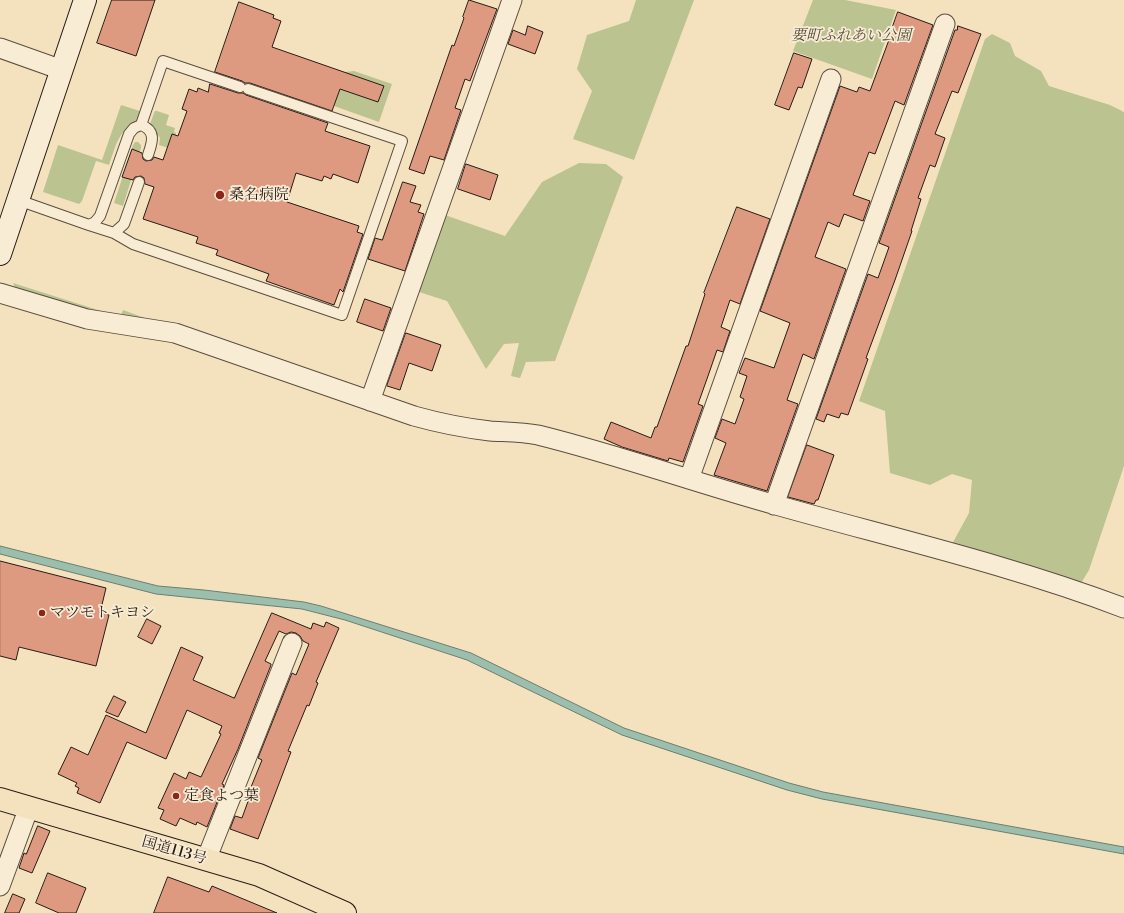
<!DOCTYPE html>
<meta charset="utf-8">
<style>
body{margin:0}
canvas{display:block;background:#f4e2be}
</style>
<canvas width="1124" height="913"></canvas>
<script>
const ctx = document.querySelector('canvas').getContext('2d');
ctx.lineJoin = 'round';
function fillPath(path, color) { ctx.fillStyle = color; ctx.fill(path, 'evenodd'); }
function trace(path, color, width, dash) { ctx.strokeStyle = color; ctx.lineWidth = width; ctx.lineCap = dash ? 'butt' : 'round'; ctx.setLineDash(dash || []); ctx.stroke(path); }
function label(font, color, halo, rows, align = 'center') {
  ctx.font = font + ' "Libre Bodoni","Noto Serif JP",serif'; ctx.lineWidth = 3.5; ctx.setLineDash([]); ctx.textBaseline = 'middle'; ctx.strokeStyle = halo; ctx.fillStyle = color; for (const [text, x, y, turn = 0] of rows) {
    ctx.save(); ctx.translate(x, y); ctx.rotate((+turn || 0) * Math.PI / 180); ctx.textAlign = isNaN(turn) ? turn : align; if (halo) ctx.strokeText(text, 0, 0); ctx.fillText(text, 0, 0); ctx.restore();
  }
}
fillPath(new Path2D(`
 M636 0H694L634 160 573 139 592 91 577 69 587 35 629 21Z
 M813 0H845L896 10 872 79 793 51Z
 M992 34 1010 43 1015 56 1041 71 1049 86 1110 105 1124 112V466L1089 570 1080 585 952 544 969 513 972 480 952 474 930 485 890 473 885 411 859 401 985 39Z
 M354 71 392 84 379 122 334 106 345 72Z
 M121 105 140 111 141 114 138 121C118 130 116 146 109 165L96 161 82 201 79 204 43 192 58 145 102 160Z
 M155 111H157L169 115 166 125 175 128 174 132 176 133V135L168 148 159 145 160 138 150 124 154 113Z
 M135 142H138L141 145V148L123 206 114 203 133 145Z
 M579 163 606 164 623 177 555 361 526 362 520 378 511 376 519 343 504 344 486 369 447 301 416 291 442 214 505 236 542 182Z
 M13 283 120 317 123 310 175 329 89 314 18 294Z`), '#bbc391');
const water = new Path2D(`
 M0 546 158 586 204 590 304 602 321 606 471 653 624 728 789 783 823 792 1124 847V854L822 799 787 790 622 735 467 660 345 620 302 609 156 594 0 554Z`);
fillPath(water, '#9cbfad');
trace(water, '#6e7d70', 1);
const building = new Path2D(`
 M112 0H155L136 56 97 43Z
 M469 0 497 9 470 81 465 79 455 108 461 110 444 160 430 156 424 174 409 169 452 45 454 46 464 18 463 17Z
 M239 2 274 15 273 18 281 21 272 47 384 86 378 102 340 89 332 111 250 83H245L242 81 215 72Z
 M898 12 933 25 904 105 895 101 875 154 869 152 853 195 870 201 863 221 844 214 839 227 828 222 815 257 846 269 814 359 803 354 787 400 798 404 767 491 714 475 726 443 715 438 722 419 735 424 744 399 740 397 747 376 739 373 745 358 774 368 790 323 760 311 840 86 857 92 859 87 870 91 893 29H892Z
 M528 26 543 32 535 54 508 44 513 30 525 35Z
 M958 26 981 34 958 93 952 91 935 134 945 138 935 167 930 165 918 198 921 199 911 231H912L895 280 866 358 868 359 848 415 841 413 839 418 827 414 824 422 816 419 868 274 878 278 889 247 879 243 955 30H957Z
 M794 53 812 59 802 88 798 87 789 110 775 105Z
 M210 84 238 93H243L246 95 328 123 325 131 370 146 358 183 333 174 331 179 324 176 322 181 296 173 287 202 359 226 357 232 363 234 343 292 340 289 334 305 266 281 269 274 216 255 218 250 196 243 198 237 143 219 154 187 145 184 144 178 141 176 135 177 133 180 122 177 132 149 142 153 143 159 146 161 152 160 154 157 163 160 172 134 178 136 187 111 182 109 189 89 197 92 198 88 208 92Z
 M466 164 498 175 490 200 458 189Z
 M403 182 416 186 410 202 421 205 418 212 424 214 405 271 368 259 375 238 382 240Z
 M737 207 770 219 740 304 730 300 721 327 730 331 723 352 717 350 708 376 698 404 703 406 683 462 669 458 668 461 622 447 604 439 611 422 651 438 655 427H657L686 346H688L705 294 704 293Z
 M365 299 391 308 383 331 357 322Z
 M406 333 441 345 432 371 409 363 400 390 387 386Z
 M807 445 834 455 818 500H816L814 504 788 497Z
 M0 561 106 588 100 613 109 615 96 666 19 647 16 660 0 656Z
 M272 613 311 629 313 623 324 627 326 622 339 628 316 682 318 683 309 706 307 705 288 751 291 752 258 839 230 829 235 816 242 818 251 793 249 792 262 760 258 758 292 673 296 675 309 644 303 641 300 636 296 633 291 632 286 634 279 631 265 661 271 664V665L238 749 222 784 224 785 207 827 197 822 196 825 180 818 176 826 160 819 164 810 158 808 174 773 186 779 189 772 201 777 221 734 219 733 222 726 187 710 166 759 127 742 100 803 77 793 79 788 75 786 77 783 58 774 71 747 88 755 106 715 146 733 181 647 203 657 193 680 234 698Z
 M147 619 161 626 152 644 138 637Z
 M114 696 126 702 118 717 106 712Z
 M38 826 50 831 32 873 19 868 24 853 26 854Z
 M48 873 86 888 76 913H59L36 903Z
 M168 877 209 892 212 886 277 913H154Z
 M13 894 25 899 19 913H5Z`);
fillPath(building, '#dd9a81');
trace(building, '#281b15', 1);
const lane = new Path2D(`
 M141 125C157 131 152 143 148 155
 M18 200 89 225 95 222 100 216 129 134 134 128 141 125 163 61 240 87
 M89 225 114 233 133 244 342 315 402 141 248 89
 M114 233 124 224 139 182`);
const street = new Path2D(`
 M0 48 62 70
 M0 293 87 319 175 333 414 416C439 423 464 428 490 431 506 432 523 432 538 435 619 455 696 483 776 505 893 538 1011 565 1124 608
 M370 401 512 0
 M689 479 831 79
 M774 505 945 24
 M206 860 292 643
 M0 886 29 807`);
const secondary = new Path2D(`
 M0 254 85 0`);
const highway = new Path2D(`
 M0 799 259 875 345 913`);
trace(lane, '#5b4d3f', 12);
trace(street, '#5b4d3f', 21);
trace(secondary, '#281b15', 24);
trace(highway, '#281b15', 24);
trace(lane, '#f8ecd5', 10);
trace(street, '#f8ecd5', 19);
trace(secondary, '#f8ecd5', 22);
trace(highway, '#f4e2be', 22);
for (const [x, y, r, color] of [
 [220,195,5,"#8f2418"],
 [42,613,4,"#8f2418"],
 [176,796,4,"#8f2418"]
]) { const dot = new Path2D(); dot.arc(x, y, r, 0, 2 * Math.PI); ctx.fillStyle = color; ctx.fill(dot); trace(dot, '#f8ecd5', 1.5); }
label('italic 15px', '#544d3a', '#f8ecd5', [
 ["要町ふれあい公園",851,36]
]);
label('15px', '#281b15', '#f8ecd5', [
 ["桑名病院",229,195],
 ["マツモトキヨシ",50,613],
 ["定食よつ葉",184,796]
], 'left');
label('15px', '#281b15', '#f8ecd5', [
 ["国道113号",174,851,16]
]);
</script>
